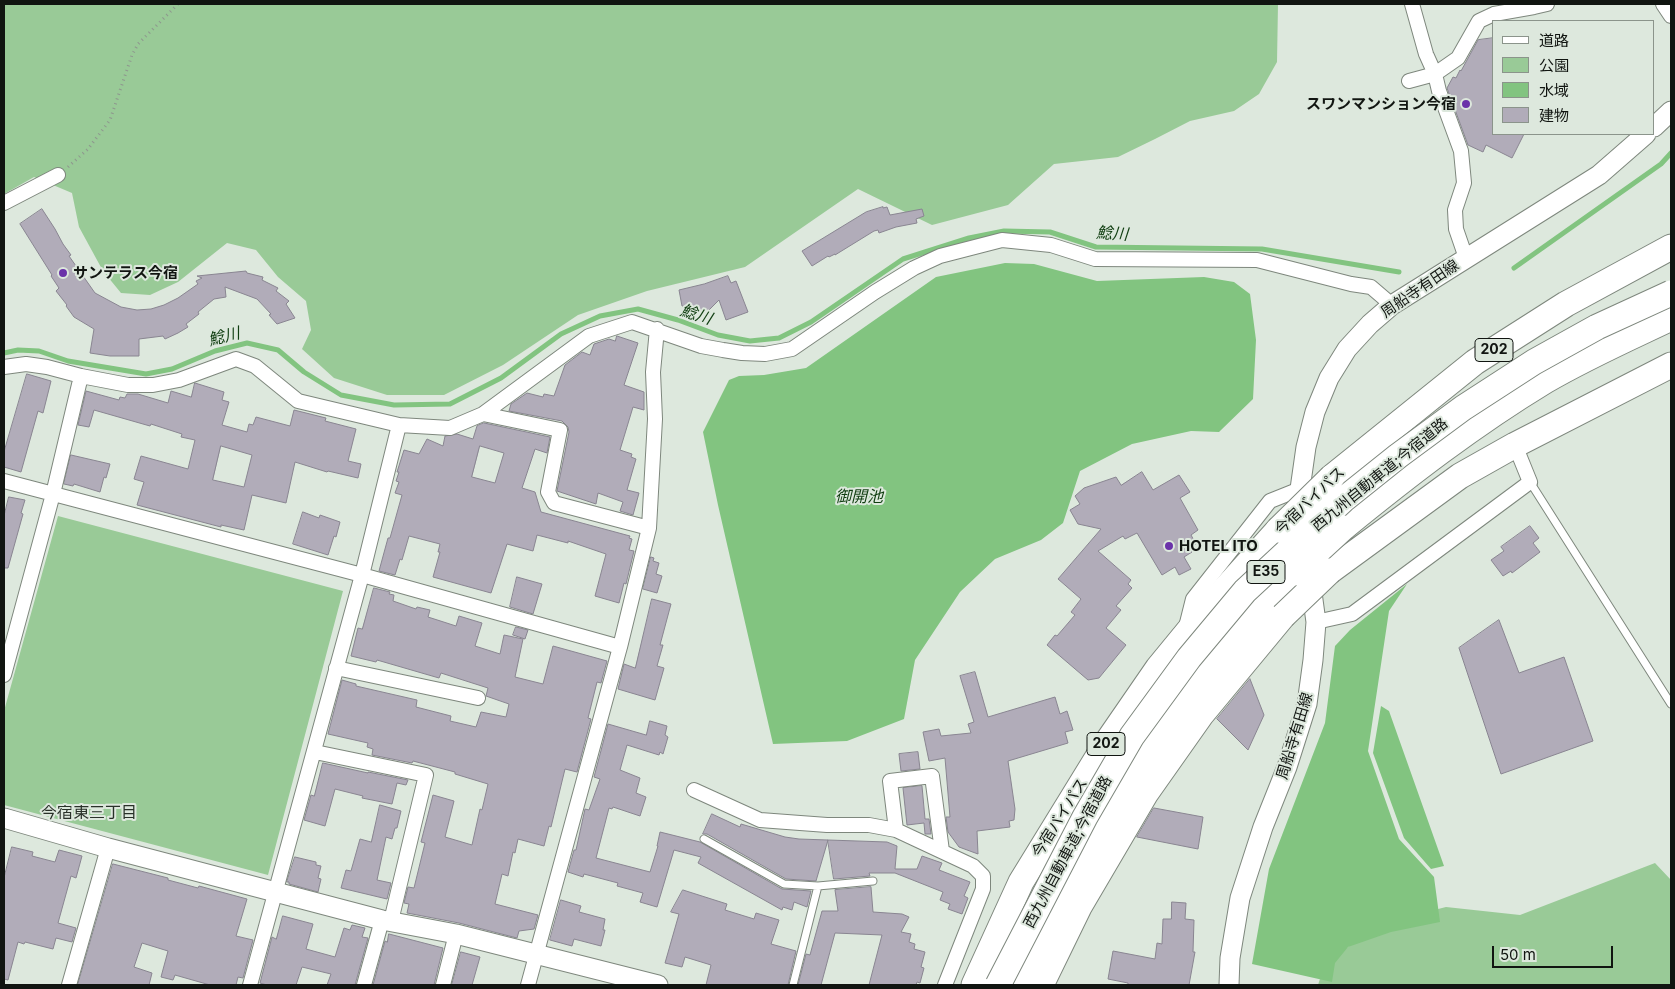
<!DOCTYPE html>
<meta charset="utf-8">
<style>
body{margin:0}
#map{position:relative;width:1675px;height:989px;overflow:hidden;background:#dde8dd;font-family:Inter,"Noto Sans JP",sans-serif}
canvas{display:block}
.frame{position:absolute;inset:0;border:5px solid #111511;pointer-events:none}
.legend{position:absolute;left:1492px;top:20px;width:162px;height:115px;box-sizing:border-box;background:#dde8dd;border:1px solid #8b948b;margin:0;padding:6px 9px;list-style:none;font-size:15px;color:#111511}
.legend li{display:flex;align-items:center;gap:10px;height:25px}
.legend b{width:25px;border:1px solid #8b948b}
.scale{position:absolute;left:1492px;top:946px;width:121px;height:22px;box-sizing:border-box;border:2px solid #111511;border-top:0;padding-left:6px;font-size:15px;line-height:18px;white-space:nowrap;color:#111511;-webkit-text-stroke:4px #dde8dd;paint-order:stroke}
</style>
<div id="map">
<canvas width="1675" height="989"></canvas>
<div class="frame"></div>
<ul class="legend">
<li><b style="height:6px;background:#fff"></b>道路</li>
<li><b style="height:14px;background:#99ca97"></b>公園</li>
<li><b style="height:14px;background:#82c480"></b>水域</li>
<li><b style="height:14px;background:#b1acb9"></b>建物</li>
</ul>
<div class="scale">50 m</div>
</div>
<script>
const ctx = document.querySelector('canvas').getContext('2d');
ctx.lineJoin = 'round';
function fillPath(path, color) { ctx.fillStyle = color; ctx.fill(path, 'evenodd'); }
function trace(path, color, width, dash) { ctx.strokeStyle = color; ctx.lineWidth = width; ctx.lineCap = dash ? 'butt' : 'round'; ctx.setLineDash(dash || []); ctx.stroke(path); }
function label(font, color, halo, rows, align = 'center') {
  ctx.font = font + ' Inter,"Noto Sans JP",sans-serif'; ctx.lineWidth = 4; ctx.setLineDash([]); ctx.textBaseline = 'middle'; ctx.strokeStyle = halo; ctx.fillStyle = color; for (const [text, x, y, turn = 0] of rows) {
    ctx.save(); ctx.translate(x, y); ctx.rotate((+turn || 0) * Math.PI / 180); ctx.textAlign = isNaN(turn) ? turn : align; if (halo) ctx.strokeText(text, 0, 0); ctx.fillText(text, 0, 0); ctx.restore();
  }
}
fillPath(new Path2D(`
 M4 4H1278L1277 62 1259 94 1234 111 1190 121 1155 139 1118 157 1054 164 1008 205 932 225 858 189 745 267 647 291 578 315 503 365 444 395H387L334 378 302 349 311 330 306 301 278 277 256 250 227 243 178 282 150 295 121 293 103 271 79 227 72 193 34 177 4 194Z
 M58 516 343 591 268 875 4 805V711Z
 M1655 863 1671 880V985H1318L1326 960 1391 921 1446 907 1520 915Z`), '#99ca97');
fillPath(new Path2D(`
 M1005 263 1034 264 1097 281 1204 277 1234 282 1250 294 1256 340 1253 399 1219 432 1191 431 1132 444 1080 471 1063 523 1041 540 995 559 960 592 915 660 904 719 847 741 773 744 718 505 703 432 729 380 739 376 764 375 806 368 936 277Z
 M1407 584 1389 611 1368 751 1399 839 1434 877 1440 922 1391 932 1348 947 1335 963 1332 982 1252 964 1269 869 1325 723 1335 646 1350 630Z
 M1381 706 1389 711 1444 866 1431 869 1404 838 1373 753Z`), '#82c480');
trace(new Path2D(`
 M1514 268 1661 164 1671 153
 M4 353 18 350 39 351 68 361 146 374 172 369 215 351 247 343 278 350 304 372 341 395 394 405 450 404 501 378 561 334 600 316 638 309 678 320 718 335 750 341 779 338 811 322 903 259 969 238 1004 231 1050 232 1096 247 1262 249 1399 272`), '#82c480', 5);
const building = new Path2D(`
 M1494 38V134H1524L1512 158 1486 145 1483 152 1468 145 1447 88 1453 77 1456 78 1460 70 1461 71 1478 40Z
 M883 207V208L887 207 890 215 922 209 924 216 916 219 917 223 896 227 879 233 878 230 874 231 835 255V254L829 257 828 256 812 266 802 251 866 212Z
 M42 209 55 229 63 244 71 255 69 256 95 293 121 307 137 310 151 309 164 305 178 298 198 284 196 281 202 278 197 276 246 271 247 273 263 277 262 280 278 288 276 291 289 301 286 304 295 318 277 324 269 315 271 314 257 299 225 287 226 297 214 299 198 312 199 314 186 324 188 327 178 333 165 339 163 336 139 339V356H110L90 353 94 329 74 317 66 306 67 305 56 291 59 288 51 276 52 275 20 224Z
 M728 276 731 283 736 281 748 312 726 320 719 300 706 313 697 309 682 306 679 290 704 284Z
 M617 336 638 343 624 385 644 392V410L633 407 620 450 632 454 631 457 636 459 627 490 639 493 633 515 620 511 623 502 598 493 596 504 557 491 569 432 568 427 562 421 509 411 511 404 527 393 543 397 544 394 554 396 565 365 582 352 590 355 594 344 609 339 615 341Z
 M27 374 51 381 43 413 38 411 21 472 4 467V452Z
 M195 383 224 392 222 400 229 402 222 425 247 432 249 424 253 425 256 417 290 426 294 410 326 418 325 421 356 429 348 461 361 464 358 478 328 471 327 472 295 462 286 503 252 495 244 530 221 525V527L137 505 144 482 134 479 141 456 188 469 195 440 181 437 182 434 151 424 150 426 94 410 89 427 78 425 86 391 119 400 120 397 125 398 127 394H138L168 403 171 391 191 397ZM221 446 252 455 244 487 213 480Z
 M484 423 550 437 547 453 535 449 522 488 535 492 541 512 630 536 629 538 632 539 629 550 634 551 626 584 624 583 619 603 595 596 606 554 568 541V543L537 535 533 551 507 544 491 593 433 577 440 552H438L440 544 409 536 402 560 400 559 395 575 379 571 388 538H390L402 495 395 493 399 482 396 481 399 472H397L404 450 419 454 427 439 443 446 445 436 457 434 473 439 477 426ZM480 446 504 453 495 483 472 477Z
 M71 455 110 464 106 478 104 477 100 492 74 484 73 486 64 484Z
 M1142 472 1153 490 1179 475 1190 492 1180 498 1198 530 1191 535 1196 544 1190 548 1192 552 1184 557 1191 569 1179 575 1175 567 1162 575 1137 533 1125 539 1123 536 1098 551 1131 580 1128 584 1132 588 1116 606 1121 610 1106 628 1126 645 1099 678 1088 680 1047 645 1055 635 1057 636 1075 615 1071 612 1081 599 1058 579 1101 529 1078 524 1070 510 1080 504 1075 496 1084 488 1116 477 1121 485Z
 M9 497 25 500 21 513 23 514 8 568H4V516Z
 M303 512 319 518 320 515 340 522 336 537 334 536 328 555 293 544Z
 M1530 526 1539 538 1533 543 1540 552 1512 573 1511 571 1503 576 1491 560 1504 551 1501 547Z
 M651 557 654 558 653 561 659 563 656 574 662 576 657 593 643 589Z
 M517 577 542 584 533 614 510 607Z
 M374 588 390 592 389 594 394 595 393 601 416 609 417 607 430 610 428 617 456 626 459 616 482 623 475 646 500 654 504 635 523 639 515 677 543 684 553 646 607 661 601 683 597 682 588 718 591 719 577 772 565 769 551 827 549 826 544 846 518 839 515 853 513 852 508 876 502 874 495 904 538 915 534 929 519 931 517 938 459 923 407 913 409 904 404 903 408 887 414 888 425 843 421 842 433 795 454 801 445 837 472 845 480 809 482 810 488 784 455 774V772L413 761 412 763 372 755 373 749 367 747 368 743 328 734 342 680 356 684V686L417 700 416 707 451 716 450 721 476 727 481 712 506 717 509 704 486 696 488 688 441 673 439 678 377 660 376 662 351 656 358 628 362 629Z
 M652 599 671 604 660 645H663L657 666 664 668 655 700 618 689 624 664 635 668Z
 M1499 620 1519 673 1564 657 1593 741 1501 774 1459 648Z
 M516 627 528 630 525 639 513 635Z
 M975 672 988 717 1055 697 1060 714 1067 711 1073 730 1065 732 1068 743 1008 761 1015 809 1014 820 1009 821 1010 827 977 831 978 854 959 847 948 832 946 817H950L945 758 929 761 923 732 939 729 941 736 971 733 968 724 974 722 960 676Z
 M1250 679 1264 715 1248 750 1217 719Z
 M650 721 667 726 665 735 668 737 663 754 660 752 659 755 627 745 620 770 640 778 636 793 646 797 640 816 613 807 612 809 609 808 596 858 650 872 658 846H657L660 832 700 842 782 889 811 891 807 907 794 902 792 910 783 907 782 910 698 863 701 857 674 850 657 907 640 902 643 893 617 886 618 883 584 874 583 877 568 872 574 850H576L585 809 589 810 600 779 594 777 608 724 646 735Z
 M918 752 920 769 901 771 899 754Z
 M323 763 368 773V772L408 780 406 785 397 783 392 804 362 798 363 796 335 789 325 826 304 820 311 795 314 796Z
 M922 786 925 819H929L931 834H925L924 823 907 825 903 788Z
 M380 805 401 811 397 828H395L392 839 386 837 377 880 391 883 387 899 341 888 346 870 351 871 360 839 371 842Z
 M1154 808 1203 817 1198 849 1137 837Z
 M712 814 740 827 741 824 785 837 799 839 828 840 816 881 786 879 707 834H703Z
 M828 840 887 842 897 846 895 869H917L922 856 942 863 939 870 970 882 964 896 968 898 962 914 948 909 950 904 940 900 943 892 895 873H869L870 876 834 879Z
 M12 847 33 852 32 856 55 862 59 850 82 856 76 878 71 876 58 923 76 928 72 942 56 938 53 949 25 942 24 944 18 942 8 980 4 979V878Z
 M295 857 316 862V865L321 866 318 878 321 879 318 892 289 884V882H287Z
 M113 864 168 878V880L198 888 199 886 247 899 236 936 253 940 243 978 238 977 236 985H210L175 975 173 980 161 977 168 951 142 943 134 967 152 973 149 985H78Z
 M871 887 873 912 902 914 909 917 901 932 911 934 909 942 915 944 914 949 925 952 921 967 924 968 920 983 917 982 916 985H869L882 935 835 933 821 985H798L806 954 810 955 822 911H838L835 890Z
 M683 890 727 904 725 910 754 919 756 913 779 920 771 944 796 951 788 985H706L711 965 685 957 682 967 665 963 679 914 671 912Z
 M561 900 581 906 579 912 605 919 603 930H605L601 946 574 939 572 946 550 940Z
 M1172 902 1186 903 1185 919 1194 920 1193 952H1195L1189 985H1128V983L1108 979 1113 951 1155 959 1157 943 1162 944 1163 919H1171Z
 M283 916 313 924 306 949 335 957 344 928 350 930 352 925 365 928 362 937 368 938 355 985H327L331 974 302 967 296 985H267L260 983 272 937 276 939Z
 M389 934 443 948 434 985H373L385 941 387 942Z
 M461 952 480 957 472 985H452Z`);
fillPath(building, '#b1acb9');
trace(building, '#898591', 1);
const lane = new Path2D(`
 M1530 482 1671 704
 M704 839 784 884 818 886 873 881
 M793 985 818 886`);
const street = new Path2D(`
 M1663 4 1671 16
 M1409 81 1435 74 1426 54 1412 4
 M4 203 58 175
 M1466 258 1456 229 1455 210 1464 183 1461 151 1439 91 1435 74 1458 58 1479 21 1494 14 1534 7 1547 4
 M4 367 26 364 47 367 81 376 128 385H153L179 380 236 359 255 366 298 401 399 425 450 428 483 414 589 336 632 322 701 346 723 350 742 353 765 354 792 349 875 292 914 268 940 256 1002 240 1051 245 1095 259 1257 260 1351 284 1371 287 1392 305
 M483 414 560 430 548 492 554 503 649 528
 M4 481 362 575 620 647
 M1316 622 1352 614 1530 482 1515 445
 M1186 627 1193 599 1270 501 1300 489
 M336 668 478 698
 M4 675 53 494 81 376
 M315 752 426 775 391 921
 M694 790 760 820 827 825H869L896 830 973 866 983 876V889L945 985
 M896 830 890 781 932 776 942 851
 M69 985 108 848
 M250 985 362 575 399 425
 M364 985 382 920
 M443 985 456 934
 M528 985 620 647 649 528 655 419 653 372 657 329`);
const secondary = new Path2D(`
 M1654 127 1671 111
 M1303 516 1300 489 1306 447 1315 412 1329 378 1347 349 1370 324 1392 305 1599 175 1646 134
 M4 818 108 848 382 920 456 934 658 985
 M1229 985 1230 958 1240 898 1263 827 1287 767 1307 704 1313 660 1316 622 1310 578`);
const highway = new Path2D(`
 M1332 477 1475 362 1566 304 1671 247
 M1343 528C1408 475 1474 424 1545 381 1586 357 1629 338 1671 318
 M1330 571 1460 476 1515 445 1671 365
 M974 985 1021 882 1107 742 1158 668 1204 612 1278 530
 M1016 985C1075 870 1141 758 1221 655 1243 626 1269 599 1294 573
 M1041 985 1079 907 1146 793 1201 715 1283 616`);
trace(lane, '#7e877d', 9);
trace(street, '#7e877d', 16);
trace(secondary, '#7e877d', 21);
trace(highway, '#7e877d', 27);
trace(new Path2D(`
 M68 167 88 149 110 120 132 55 138 44 178 4`), '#8e978e', 3, [1, 4]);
trace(lane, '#fff', 7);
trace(street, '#fff', 14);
trace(secondary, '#fff', 19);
trace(highway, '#fff', 25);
const highwayBridge = new Path2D(`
 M1278 530 1332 477
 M1294 573 1343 528
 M1283 616 1330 571
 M998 985 1085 817 1132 736 1189 658 1245 591 1343 500 1398 456 1463 408 1534 362 1597 327 1671 293`);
trace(highwayBridge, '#7e877d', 27, []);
trace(highwayBridge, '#fff', 25);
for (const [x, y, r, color] of [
 [1466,104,5,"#6b33a9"],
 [63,273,5,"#6b33a9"],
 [1169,546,5,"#6b33a9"]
]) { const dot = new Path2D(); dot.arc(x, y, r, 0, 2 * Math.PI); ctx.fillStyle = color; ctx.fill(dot); trace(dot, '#dde8dd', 2); }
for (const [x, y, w] of [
 [1494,350,38],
 [1266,572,38],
 [1106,744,38]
]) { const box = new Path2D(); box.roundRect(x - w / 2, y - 11.5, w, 23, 4); ctx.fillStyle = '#dde8dd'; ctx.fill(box); trace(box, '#111511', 1); }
label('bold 14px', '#111511', null, [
 ["202",1494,350],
 ["E35",1266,572],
 ["202",1106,744]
]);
label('bold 15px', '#111511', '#dde8dd', [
 ["スワンマンション今宿",1456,104,"right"],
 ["サンテラス今宿",73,273],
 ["HOTEL ITO",1179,546]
], 'left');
label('15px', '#111511', '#dde8dd', [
 ["周船寺有田線",1420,289,-34],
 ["西九州自動車道;今宿道路",1380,475,-39],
 ["今宿バイパス",1310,501,-44],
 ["周船寺有田線",1295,736,-73],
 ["今宿バイパス",1060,818,-58],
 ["西九州自動車道;今宿道路",1068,852,-62]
]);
label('italic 16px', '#103e11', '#dde8dd', [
 ["鯰川",1112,234,4],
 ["鯰川",696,315,18],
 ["鯰川",224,337,-14],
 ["御開池",859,497]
]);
label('16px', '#293129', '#dde8dd', [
 ["今宿東三丁目",89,813]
]);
</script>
